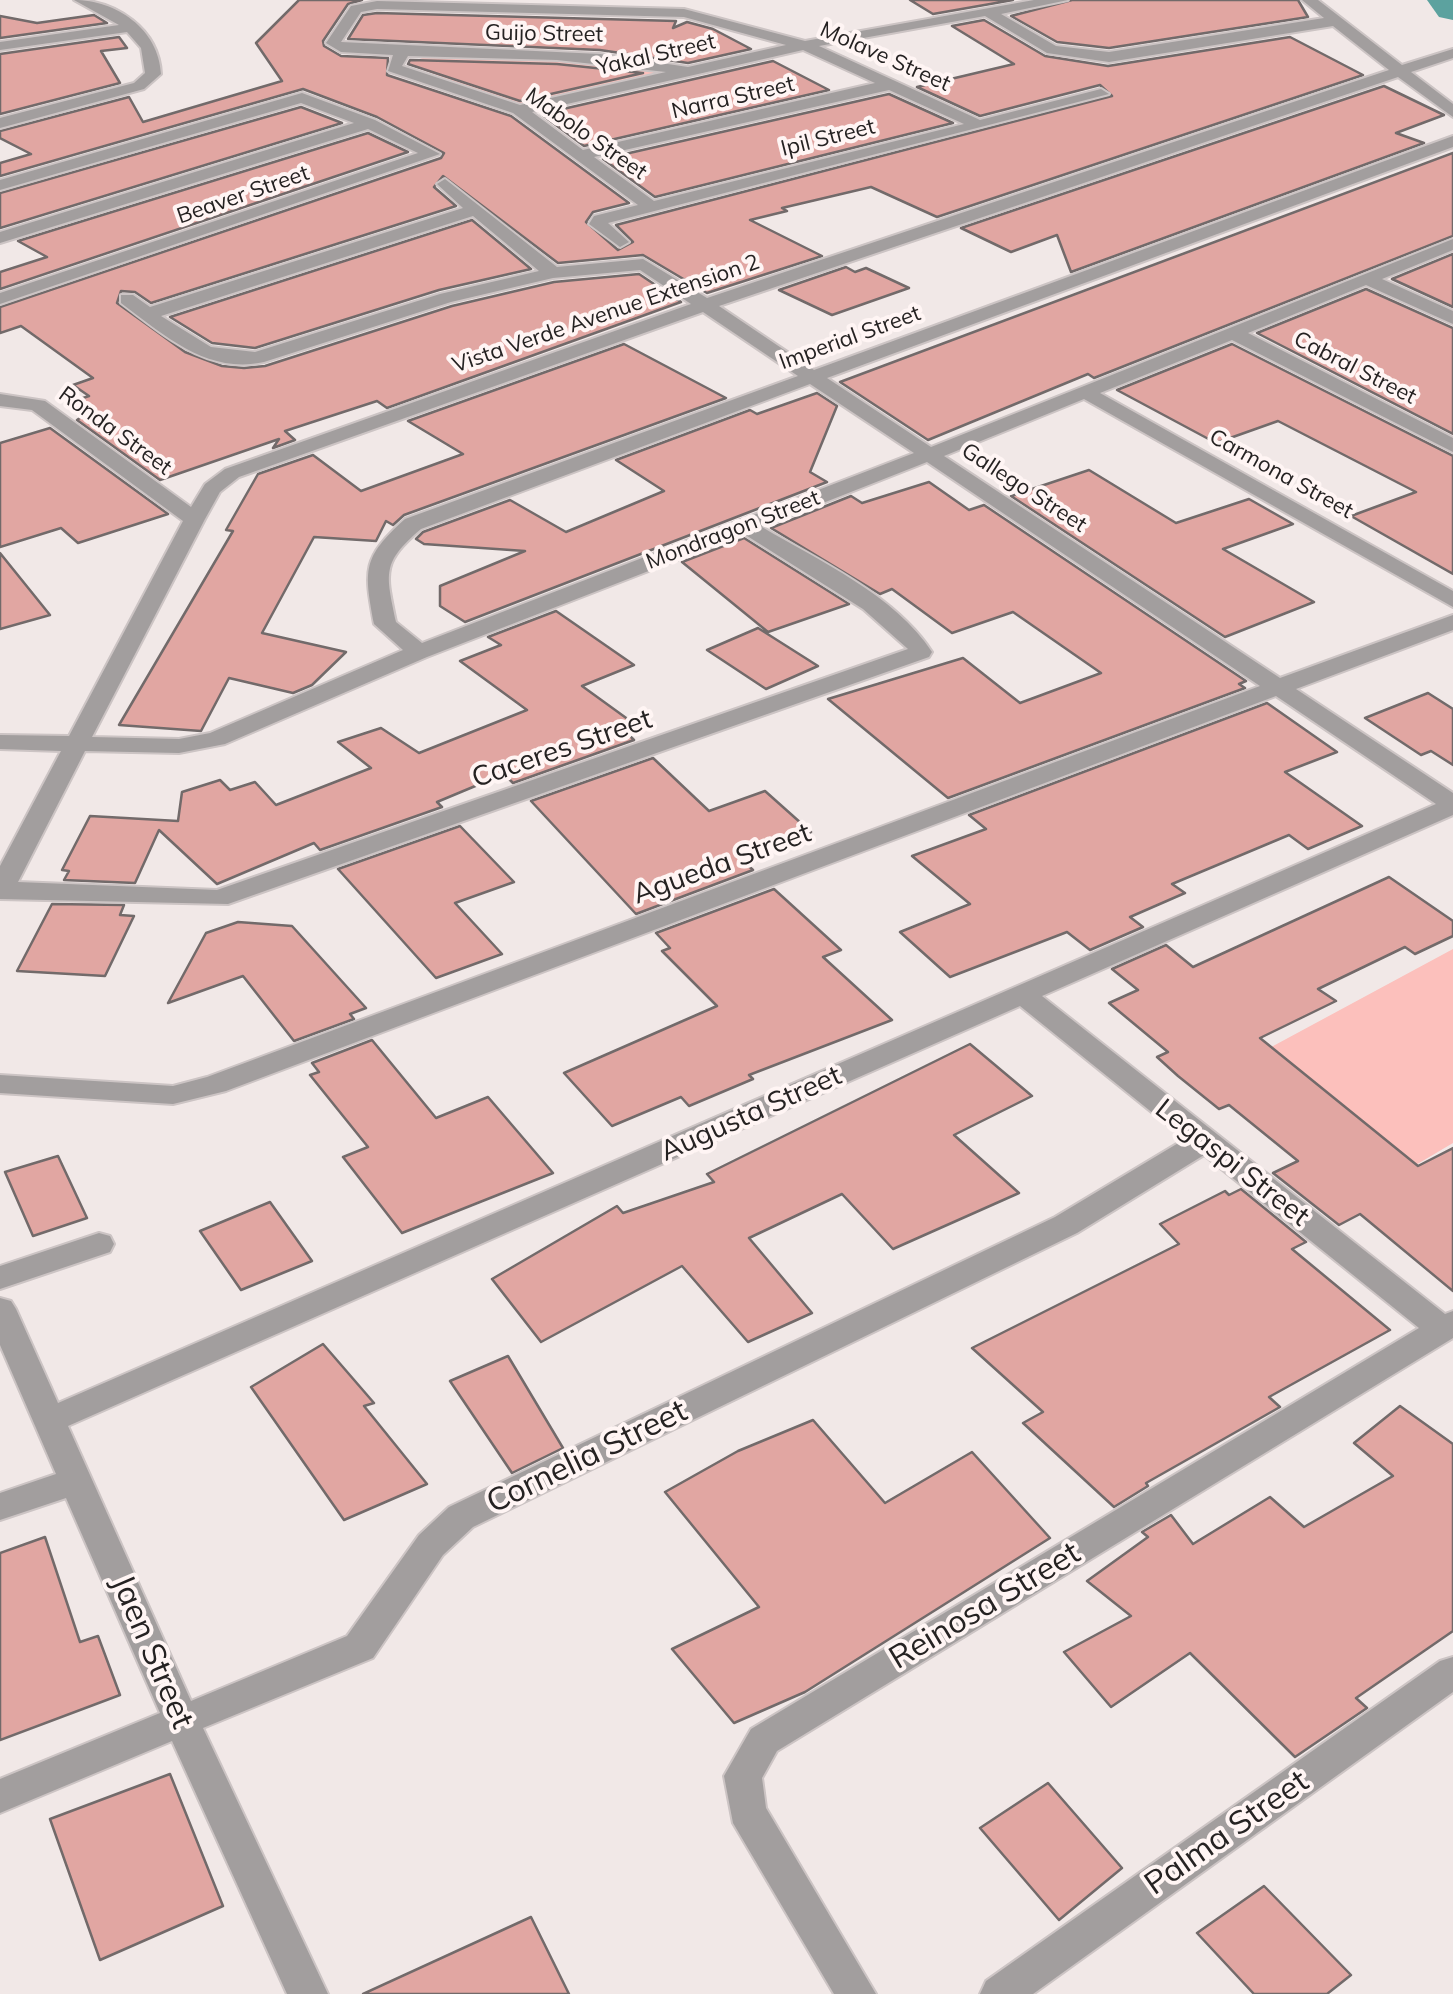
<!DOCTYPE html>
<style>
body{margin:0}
canvas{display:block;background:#f1e8e7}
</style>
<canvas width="1453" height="1994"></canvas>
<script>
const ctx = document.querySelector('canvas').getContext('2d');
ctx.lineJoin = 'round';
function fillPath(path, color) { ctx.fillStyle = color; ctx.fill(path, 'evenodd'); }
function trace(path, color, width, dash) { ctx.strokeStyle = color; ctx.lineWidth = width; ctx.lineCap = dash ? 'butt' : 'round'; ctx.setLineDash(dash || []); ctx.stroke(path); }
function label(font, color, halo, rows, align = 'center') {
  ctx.font = font + ' Mulish,sans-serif'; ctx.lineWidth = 8; ctx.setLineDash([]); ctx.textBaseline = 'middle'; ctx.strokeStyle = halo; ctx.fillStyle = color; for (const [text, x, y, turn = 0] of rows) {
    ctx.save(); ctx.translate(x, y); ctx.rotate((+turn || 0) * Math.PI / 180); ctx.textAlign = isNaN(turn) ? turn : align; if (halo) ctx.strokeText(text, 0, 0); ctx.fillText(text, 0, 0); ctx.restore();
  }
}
fillPath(new Path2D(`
 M425 57 555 59 670 71 522 107 407 64Z
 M1453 949V1143L1409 1169 1262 1052Z`), '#fcc0bc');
fillPath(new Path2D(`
 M1427 0H1453V20L1439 17Z`), '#5ca29f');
const building = new Path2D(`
 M299 0H362L348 4 323 41 324 46 341 56 388 58 387 75 511 116 629 203 593 212 586 222 618 250 633 242 616 225 1112 96 1100 85 980 116 917 87 1014 64 952 26 984 20 1045 56 1108 66 1290 37 1363 75 937 217 871 187 782 208 787 211 750 220 822 256 707 293 643 255 558 263 443 176 434 187 456 206 151 303 135 292 121 291 117 303 185 352 222 366 244 368 265 366 452 306 554 282 639 274 681 302 387 408 377 401 285 431 295 440 273 448 279 439 160 480 77 420 87 413 71 402 89 396 73 385 93 378 21 326 0 333V307L441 158 444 153 377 117 303 89 0 176V163L31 154 0 138V131L129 97 143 122 282 81 256 43Z
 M910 0H1013L933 14Z
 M1072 0H1298L1308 17 1109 48 1057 42 1011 16Z
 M377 13 676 21 673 28 687 22 713 29 751 49 688 63 600 50 348 39 363 15Z
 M94 15 107 23 0 38V16L37 23Z
 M119 37 127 48 101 51 120 83 0 114V54Z
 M410 60 557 64 643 73 520 101 408 64Z
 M773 61 829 90 584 146 541 114Z
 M1384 86 1444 115 1396 133 1424 143 1071 272 1057 235 1011 252 961 228Z
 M889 94 953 123 655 197 603 159Z
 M301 107 342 123 0 228V193Z
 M368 133 408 152 0 289V272L47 257 18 241Z
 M1453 153V236L1094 378 1088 374 928 440 840 382Z
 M472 220 531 269 439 290 255 348 212 343 170 317Z
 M1453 254V307L1392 279Z
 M846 267 855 272 866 268 909 288 832 315 779 290Z
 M1366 289 1453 328V434L1257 333Z
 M624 344 726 398 404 515 393 525 386 521 376 541 314 537 262 633 346 652 312 685 293 693 229 678 201 731 119 725 233 531 226 530 258 474 313 455 361 491 463 454 408 421Z
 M1232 344 1453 456V574L1351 516 1416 492 1278 421 1216 443 1117 390Z
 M817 393 837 406 810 472 827 482 465 622 440 606V586L525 551 424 544 416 539 423 532 510 500 566 532 664 491 616 460 750 410 757 414Z
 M50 428 168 514 78 543 61 528 0 547V443Z
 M1089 470 1176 523 1249 499 1293 524 1223 549 1314 602 1225 637 1011 496Z
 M929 482 969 510 984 505 1246 681 1239 684 1245 688 948 798 828 699 963 658 1020 703 1101 673 1013 612 952 633 892 589 880 594 771 528 851 496 862 503Z
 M744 538 849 604 768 632 682 562Z
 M0 553 50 615 0 629Z
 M556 611 634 665 582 686 640 728 627 733 634 740 513 783 504 774 437 802 442 807 320 850 314 843 217 884 159 830 135 883 64 880 69 871 62 870 90 816 178 821 182 792 220 780 230 790 255 782 276 805 371 768 338 742 381 728 419 753 527 710 460 661 501 645 488 637Z
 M758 628 818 666 766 689 707 650Z
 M1428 693 1453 709V765L1431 751 1421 755 1365 718Z
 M1267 703 1337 752 1285 772 1362 826 1308 849 1289 835 1172 884 1185 893 1130 917 1143 927 1090 950 1067 932 950 977 900 932 970 904 912 856 986 829 969 815Z
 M653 758 709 811 765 791 811 832 740 858 753 870 636 914 531 801Z
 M460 826 514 882 455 903 502 954 436 978 338 869Z
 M1389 877 1453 921V936L1415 954 1405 947 1318 989 1336 1001 1260 1038 1418 1166 1453 1148V1291L1360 1214 1339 1225 1273 1173 1298 1161 1229 1105 1219 1109 1178 1076 1157 1057 1168 1052 1109 1003 1138 990 1112 969 1166 945 1193 967Z
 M774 889 841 950 823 957 892 1020 749 1075 753 1079 689 1106 681 1097 612 1126 564 1073 717 1006 662 951 670 948 656 933Z
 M52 904 124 905 120 915 134 916 105 976 17 971Z
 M238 922 292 926 366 1008 350 1014 354 1019 294 1041 243 976 168 1003 206 933Z
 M372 1040 436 1118 488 1097 553 1173 402 1233 343 1157 368 1147 310 1075 319 1072 312 1063Z
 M970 1044 1032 1096 954 1135 1019 1193 893 1249 842 1194 749 1238 812 1313 748 1342 682 1266 541 1342 492 1279 617 1206 623 1213 714 1182 707 1174Z
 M58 1156 87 1218 33 1236 5 1172Z
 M1241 1189 1306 1242 1292 1249 1390 1330 1269 1397 1280 1407 1146 1483 1148 1486 1114 1507 1023 1423 1043 1412 972 1348 1179 1244 1160 1224 1225 1191 1229 1195Z
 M270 1202 312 1261 241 1290 200 1231Z
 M323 1344 374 1403 364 1406 427 1484 344 1520 251 1387Z
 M508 1356 563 1448 512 1473 450 1381Z
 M1400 1406 1453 1444V1631L1356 1698 1367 1708 1295 1757 1190 1653 1111 1707 1064 1652 1131 1616 1087 1581 1148 1537 1142 1532 1171 1515 1193 1544 1270 1497 1304 1527 1393 1476 1354 1443Z
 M813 1420 885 1503 972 1452 1050 1538 805 1692 734 1723 672 1649 759 1607 665 1492 738 1451Z
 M45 1537 80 1642 98 1636 120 1695 0 1740V1553Z
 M170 1774 223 1906 100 1960 50 1819Z
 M1048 1783 1122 1868 1059 1920 980 1828Z
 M1264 1886 1351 1975 1327 1994H1254L1197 1933Z
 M531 1917 569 1994H363Z`);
fillPath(building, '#e1a6a2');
trace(building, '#726a6a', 2.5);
const minor = new Path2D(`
 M74 0C116 0 159 29 161 74L144 89 0 128V118L134 83 145 73 141 48 127 32 0 50V42L119 25Z
 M1034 0H1068L1001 14 1056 46 1109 52 1324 18 1302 0H1318L1402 65 1453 49V58L1411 72 1453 104V117L1398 77 719 306 814 370 1453 136V147L827 378 931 447 1453 239V250L1382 279 1453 311V324L1366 285 1248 333 1453 438V452L1232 340 1100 393 1453 591V607L1084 399 944 456 1280 678 1453 615V630L1296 689 1453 793V815L1042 996 1445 1314 1453 1311V1338L777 1751 762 1778 766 1808 876 1994H834L733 1823 724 1776 751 1729 1419 1328 1204 1155 1077 1233 473 1527 443 1555 373 1658 203 1728 328 1994H287L172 1741 0 1813V1779L160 1713 66 1498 0 1520V1493L56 1474 0 1345V1298L11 1301 16 1309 58 1403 1436 804 1276 696 226 1091 173 1104 0 1093V1075L173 1086 207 1077 1260 686 927 462 762 527C819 561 895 595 932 652L929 657 228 904 0 899V866L61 751 0 749V735L69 736 183 521 32 410 0 406V394L45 401 191 507 205 484 225 469 691 304 640 270 553 278 451 302 264 362C207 375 163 334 121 303V295H133L150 307 463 208 437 184 445 179 557 267 643 259 707 298 1389 70 1333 26 1109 62 1047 53 985 16 819 46 980 120 1101 89 1109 94 608 223 629 242 620 247 589 224 594 216 638 205 513 113 388 71 393 55 341 52 326 43 351 6 377 1 684 9 805 41ZM377 9 684 17 786 45 688 67 600 54 341 42 361 12ZM803 50 875 83 583 150 532 112ZM408 56 557 60 666 72 520 105 402 66ZM889 90 964 124 654 201 594 157ZM473 216 539 271 440 294 255 352 211 347 161 316ZM703 312 798 376 405 519C362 558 364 569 374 624L403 650 210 733 179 739 92 737 205 519 220 492 239 477ZM810 384 914 453 422 643 396 622C386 573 381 563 421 529ZM744 534 863 609 908 649 217 890 18 882 85 751 179 753 225 744 427 657ZM1020 1006 1185 1139 1055 1217 449 1507 419 1535 347 1636 191 1701 68 1426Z
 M302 93 375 120 440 154 0 304V293L418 153 368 129 0 243V232L354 123 301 103 0 190V180Z
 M99 1233 110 1236 114 1244 110 1252 0 1289V1266Z
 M1453 1657V1692L1033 1994H980L986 1981 1440 1661Z`);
trace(minor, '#ccc4c4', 4);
fillPath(minor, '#a29e9e');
label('22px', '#252222', '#fff5f4', [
 ["Guijo Street",544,34,1],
 ["Yakal Street",656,55,-13],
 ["Molave Street",885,57,24],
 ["Narra Street",733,98,-13],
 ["Mabolo Street",586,134,35],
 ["Ipil Street",828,138,-14],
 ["Beaver Street",243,195,-19],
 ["Vista Verde Avenue Extension 2",606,314,-19],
 ["Imperial Street",850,338,-20],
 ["Cabral Street",1355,368,27],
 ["Ronda Street",115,431,36],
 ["Carmona Street",1281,474,29],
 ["Gallego Street",1024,488,33],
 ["Mondragon Street",733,530,-21]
]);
label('28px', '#252222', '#fff5f4', [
 ["Caceres Street",562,749,-19],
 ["Agueda Street",722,864,-20],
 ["Augusta Street",751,1114,-24],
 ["Legaspi Street",1232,1163,38]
]);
label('32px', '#252222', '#fff5f4', [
 ["Cornelia Street",587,1457,-26],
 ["Reinosa Street",985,1606,-31],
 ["Jaen Street",152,1652,67],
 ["Palma Street",1227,1833,-35]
]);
</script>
